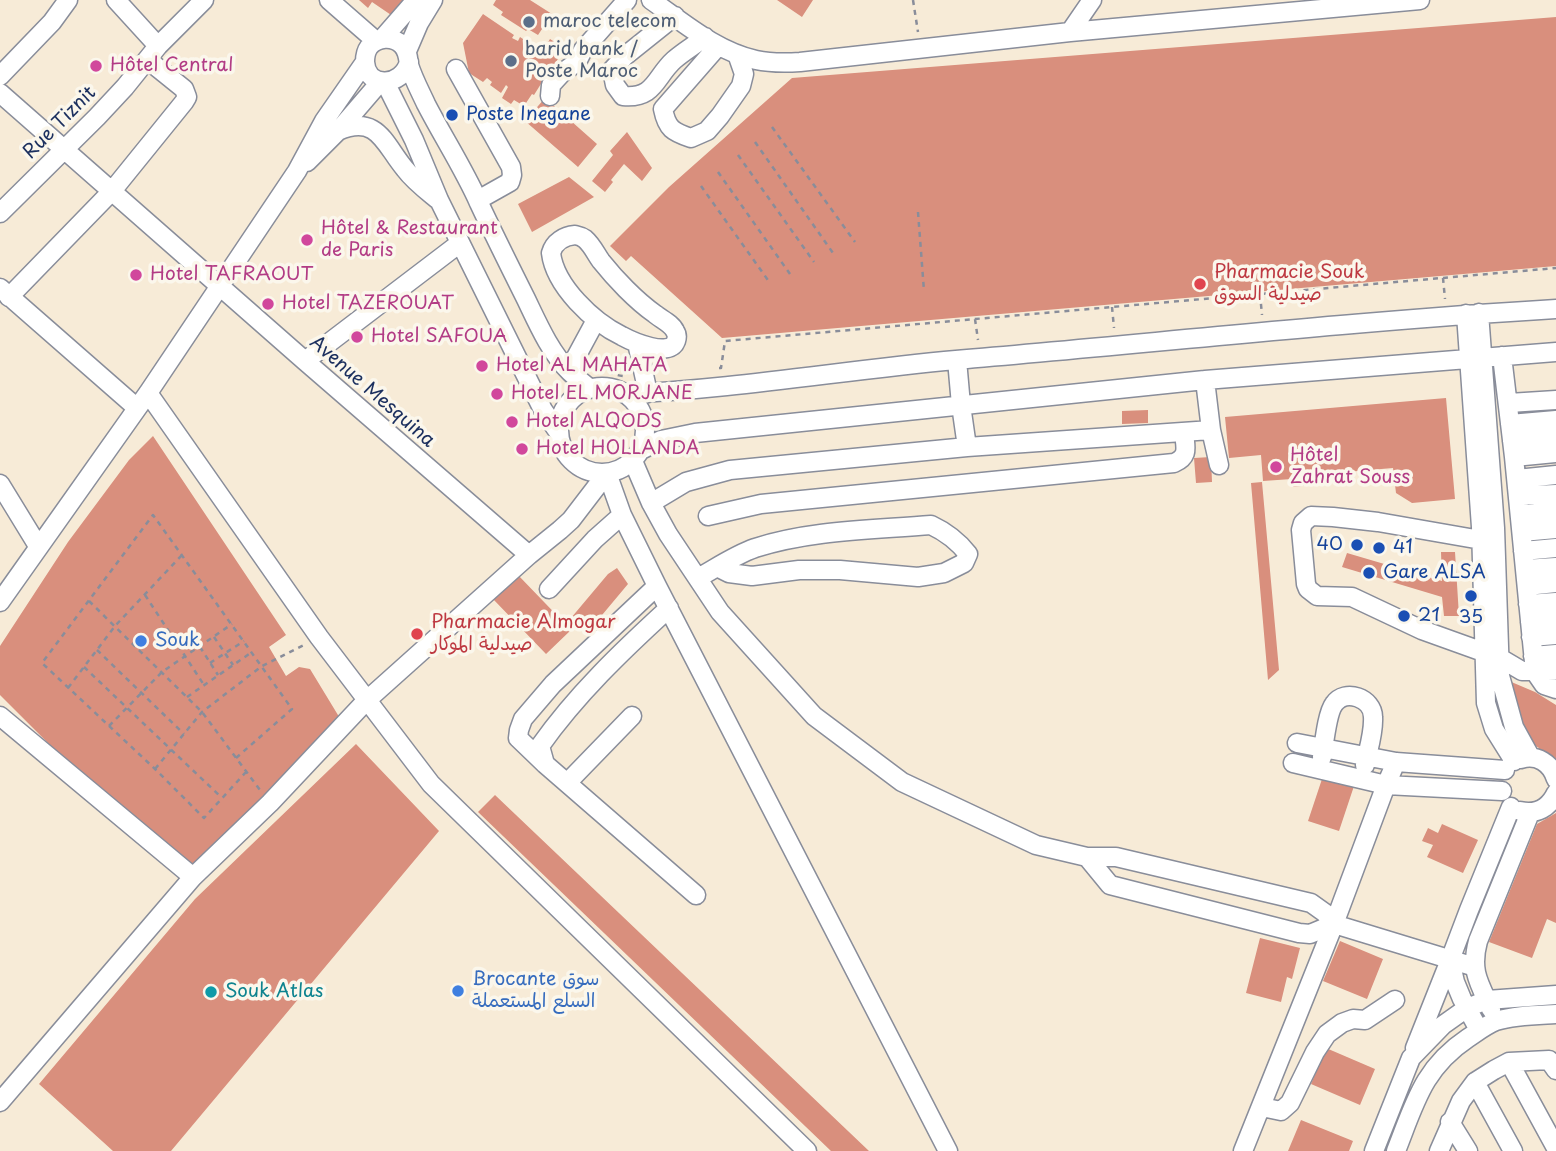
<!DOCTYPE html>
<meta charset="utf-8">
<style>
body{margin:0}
canvas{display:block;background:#f7ebd7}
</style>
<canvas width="1556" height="1151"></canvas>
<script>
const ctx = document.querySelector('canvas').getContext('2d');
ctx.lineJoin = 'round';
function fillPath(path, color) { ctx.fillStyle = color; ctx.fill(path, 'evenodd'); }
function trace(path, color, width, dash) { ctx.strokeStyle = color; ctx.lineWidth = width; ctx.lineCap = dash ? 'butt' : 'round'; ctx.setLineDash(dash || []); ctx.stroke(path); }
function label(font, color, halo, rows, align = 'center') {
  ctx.font = font + ' "Playpen Sans","Playpen Sans Arabic",sans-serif'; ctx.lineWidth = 7; ctx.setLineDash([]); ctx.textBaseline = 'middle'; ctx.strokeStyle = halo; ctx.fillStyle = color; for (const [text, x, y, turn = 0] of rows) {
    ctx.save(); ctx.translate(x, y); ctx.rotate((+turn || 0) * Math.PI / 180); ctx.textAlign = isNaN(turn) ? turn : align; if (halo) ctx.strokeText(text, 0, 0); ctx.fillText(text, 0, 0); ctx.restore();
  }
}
fillPath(new Path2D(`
 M359 0H411L397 19 372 2 368 8Z
 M496 0H530L552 14 538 35 528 29 526 31 501 15 503 12 493 5Z
 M777 0H813L802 17Z
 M483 14 514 35 512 38 518 41 520 37 532 45 524 56 529 59 535 50 541 54 550 39 564 48 546 80 544 79 534 95 532 94 524 106 514 100 511 104 502 98 508 87 506 85 501 93 490 85 492 82 487 78 483 82 469 73 463 43Z
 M1556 17V266L722 338 631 256 626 261 610 246 669 187 792 78Z
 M545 98 597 144 578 167 525 121Z
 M627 132 652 168 642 181 624 164 611 180 613 182 605 192 592 181 613 155 610 151Z
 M569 177 594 197 532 232 518 204Z
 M1446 398 1455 499 1412 503 1396 493 1393 468 1311 475 1312 485 1293 487 1292 479 1263 481 1261 455 1229 458 1225 417Z
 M1148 410V423L1122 424V411Z
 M153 436 286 635 269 647 286 676 299 667 310 669 341 720 206 852 192 869 54 749 0 695V646L68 542 129 460Z
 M1211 457 1212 482 1196 483 1194 458Z
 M1262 482 1279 670 1268 680 1251 483Z
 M1441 552H1455L1459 616H1444L1442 597 1342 567 1347 553 1442 581Z
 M617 568 628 584 587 633 571 618 608 574Z
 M518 575 571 630 546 654 493 599Z
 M1502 678 1535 692 1556 705V762L1537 751 1539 748 1529 742Z
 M356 744 439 831 171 1151H113L39 1084 195 899Z
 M1324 773 1355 783 1339 831 1308 821Z
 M495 795 869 1151H831L478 812Z
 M1556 813V923L1547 919 1532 958 1489 942 1537 824Z
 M1442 824 1478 840 1463 873 1427 857 1433 845 1422 841 1428 828 1438 833Z
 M1260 938 1300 948 1292 979 1287 977 1281 1002 1246 993Z
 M1340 941 1383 959 1367 999 1323 981Z
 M1326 1048 1375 1069 1360 1105 1311 1084Z
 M1301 1120 1353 1141 1349 1151H1288Z`), '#d98f7d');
const minor = new Path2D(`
 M116 0 158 46
 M329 0 376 41
 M651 0C684 23 716 51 756 60 770 63 785 63 800 62L1070 32 1420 0
 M675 16 625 56 612 70 615 85 623 96C655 99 655 77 674 60 683 52 695 45 705 37
 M1070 32 1092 0
 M382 39 416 0
 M718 46 663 109C667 129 673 132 691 138L707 131 720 116 741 86 744 74 737 54
 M407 51 419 23 433 0
 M409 62C402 87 367 89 365 62 365 57 366 51 369 47 377 37 393 36 402 45 408 51 408 58 409 65 413 78 420 91 426 104 443 137 464 169 479 203 494 235 510 267 526 299 538 324 550 352 570 372 576 378 584 383 590 389
 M456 69 511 167 512 175 510 182 478 200
 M0 76 52 22 68 0
 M385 82 414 140 439 200 543 410 559 433
 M0 93 305 361 529 555
 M550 96 551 85 562 73 577 62 583 50 627 0
 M338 131C378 114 384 144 405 169 414 181 426 190 437 199
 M307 162 338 131 381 81
 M0 213 97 117 125 87 158 46 204 0
 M575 235C580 236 581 236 585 239 592 245 596 254 601 261 609 271 617 280 626 289 635 298 645 307 655 314 661 319 672 324 675 331 677 334 677 338 676 341 670 358 633 342 622 336 593 322 555 286 551 253 554 242 564 236 575 235Z
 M0 288 137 408
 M9 297 112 191 184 102 187 97 184 89 148 60
 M1479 313 1495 528 1500 676 1514 727 1530 756
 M1466 314 1481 527 1486 703 1494 729 1514 761
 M637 343 648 393
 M1502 356 1514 457 1535 672 1544 685 1556 689
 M957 360 961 405 967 447
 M305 361 460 243
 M569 370 596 320
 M1205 380 1211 430 1219 465
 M559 430a43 43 0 1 1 86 0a43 43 0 1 1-86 0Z
 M148 393 319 637 431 784 807 1151
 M625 394C736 389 846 370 956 360 1156 343 1356 321 1556 309
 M1509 403 1556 400
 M1510 424 1556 420
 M1512 441 1556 437
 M641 450 661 440 695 433 1205 380 1556 352
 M1514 457 1556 453
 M633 461 651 503 668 534 720 612 814 716 902 782 1036 845 1087 857H1116L1311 903 1325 913 1334 924 1475 967
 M607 473 622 515 657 586 948 1151
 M1517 479 1556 475
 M0 484 38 546
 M1518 496 1556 494
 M651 503 686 482 730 470 967 447 1211 430
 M1520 515 1556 511
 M708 516 761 504 1174 463C1190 456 1185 447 1184 432
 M1522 532 1556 529
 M1481 540 1378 522 1333 517 1311 516 1303 523 1301 530 1306 584 1308 589 1317 596 1352 597 1422 630 1500 658 1522 671 1556 670
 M1523 551 1556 548
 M1525 569 1556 567
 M698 578C716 568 735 555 755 548 811 530 872 530 931 525 946 532 957 540 968 554L964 563 944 573 918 577 840 570H799L752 576 729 573 717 567
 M657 586 553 684 523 719 519 730 518 738 545 764 696 895
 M1527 586 1556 583
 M549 589 595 539 622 515
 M0 602 148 393 297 171 324 121 365 62
 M1528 604 1556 602
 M1530 622 1556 619
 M1531 637 1556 635
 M1533 656 1556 654
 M0 716 193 877
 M1297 743 1396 762 1505 770
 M1322 757C1324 745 1327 713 1334 704 1345 688 1373 698 1373 717 1374 733 1368 750 1365 765
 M1521 759C1537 754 1551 763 1556 779
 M1293 763 1386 785 1502 791
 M545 764 540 746C576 695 622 651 669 608
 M567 783 632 716
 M1520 811C1537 815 1549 808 1556 793
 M1087 857 1110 885 1299 933 1310 934 1334 924
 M1491 1009C1479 983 1470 971 1478 941L1530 813
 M1479 1030 1462 999 1455 982 1450 960 1469 910 1511 807
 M1415 1048 1450 960
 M1509 1062 1556 1148
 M1475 1082 1513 1151
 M0 1102 193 877 270 803 366 701 529 555 560 530 571 520 607 473
 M1262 1107 1281 1111 1290 1103 1315 1052 1327 1034 1342 1023 1353 1019 1365 1020 1395 1000
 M1450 1122 1468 1151
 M1243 1151 1334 924 1386 785 1396 762
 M1374 1151 1411 1058 1443 1025 1467 1008 1487 1000 1556 995
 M1396 1151C1415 1103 1423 1068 1468 1038 1477 1032 1486 1025 1496 1021 1515 1015 1537 1015 1556 1014
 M1439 1151 1461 1101 1475 1082 1494 1070 1509 1062 1549 1060 1556 1070`);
trace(minor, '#898d9a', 21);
trace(new Path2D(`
 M913 0 918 32
 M772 127 855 242
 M755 142 833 253
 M738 155 814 262
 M718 172 790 274
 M701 186 770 283
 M918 212 924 291
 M1443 278 1445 299
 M1260 294 1262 315
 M1112 307 1114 328
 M975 319 978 340
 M593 359C601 368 611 375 623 376
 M719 368H721L725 341 1556 268
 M145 595 204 685
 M89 601 202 712 260 790
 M214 637 233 665
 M200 647 218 675
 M97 650 184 734
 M210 663 244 641
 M84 667 221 797
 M68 688 115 626 182 555
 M187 697 252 652
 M109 726 162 672 232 624
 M236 758 292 709 153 515 42 663 155 769 204 818 246 772
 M155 769 202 712 262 666 304 645`), '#898d9a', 2.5, [5, 5]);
trace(minor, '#fff', 18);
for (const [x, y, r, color] of [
 [529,22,7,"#5c6f8a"],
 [511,61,7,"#5c6f8a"],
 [96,66,7,"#d1479c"],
 [452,115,7,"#1a4fb4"],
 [307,240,7,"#d1479c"],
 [136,275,7,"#d1479c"],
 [1200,284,7,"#e0444e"],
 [268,304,7,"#d1479c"],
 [357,337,7,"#d1479c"],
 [482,366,7,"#d1479c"],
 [497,394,7,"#d1479c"],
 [512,422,7,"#d1479c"],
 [522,449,7,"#d1479c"],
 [1276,467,7,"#d1479c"],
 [1357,545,7,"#1a4fb4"],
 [1379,548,7,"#1a4fb4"],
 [1369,573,7,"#1a4fb4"],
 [1471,596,7,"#1a4fb4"],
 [1404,616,7,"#1a4fb4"],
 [417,634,7,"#e0444e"],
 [141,641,7,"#3f7fe0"],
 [458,991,7,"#3f7fe0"],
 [211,992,7,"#0f9aa8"]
]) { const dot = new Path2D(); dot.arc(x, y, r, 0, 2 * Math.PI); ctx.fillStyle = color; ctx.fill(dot); trace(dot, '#fbf7ec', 2.5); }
label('19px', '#4e5e75', '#fbf7ec', [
 ["maroc telecom",543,22],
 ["barid bank /",525,50],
 ["Poste Maroc",525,72]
], 'left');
label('19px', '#b23c85', '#fbf7ec', [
 ["Hôtel Central",110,66],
 ["Hôtel & Restaurant",321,229],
 ["de Paris",321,251],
 ["Hotel TAFRAOUT",150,275],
 ["Hotel TAZEROUAT",282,304],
 ["Hotel SAFOUA",371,337],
 ["Hotel AL MAHATA",496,366],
 ["Hotel EL MORJANE",511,394],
 ["Hotel ALQODS",526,422],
 ["Hotel HOLLANDA",536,449],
 ["Hôtel",1290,456],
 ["Zahrat Souss",1290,478]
], 'left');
label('19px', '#164399', '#fbf7ec', [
 ["Poste Inegane",466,115],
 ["40",1343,545,"right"],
 ["41",1393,548],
 ["Gare ALSA",1383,573],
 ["21",1418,616],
 ["35",1471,618,"center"]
], 'left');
label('19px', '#1b2f5e', '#fbf7ec', [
 ["Rue Tiznit",60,123,-45],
 ["Avenue Mesquina",372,392,41]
]);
label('19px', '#be3a42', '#fbf7ec', [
 ["Pharmacie Souk",1214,273],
 ["صيدلية السوق",1214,295],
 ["Pharmacie Almogar",431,623],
 ["صيدلية الموكار",431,645]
], 'left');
label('19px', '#366cbe', '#fbf7ec', [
 ["Souk",155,641],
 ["Brocante سوق",472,980],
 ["السلع المستعملة",472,1002]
], 'left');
label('19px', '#0d838f', '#fbf7ec', [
 ["Souk Atlas",225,992]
], 'left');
</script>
